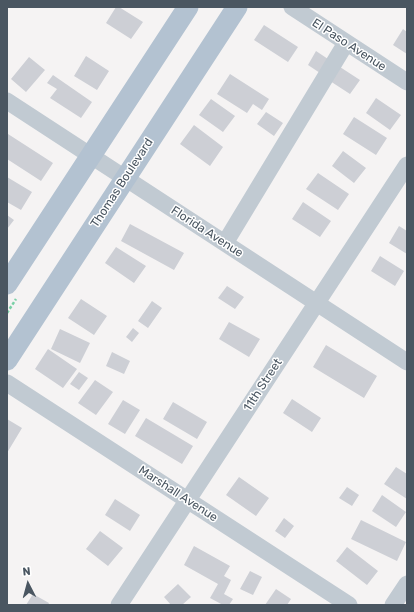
<!DOCTYPE html>
<style>
body{margin:0}
#map{position:relative;width:414px;height:612px;overflow:hidden;background:#f5f3f3;font-family:Rubik,sans-serif}
canvas{display:block}
.frame{position:absolute;inset:0;border:8px solid #4a5661;pointer-events:none}
.north{position:absolute;left:8px;top:564px;width:40px;height:40px;-webkit-text-stroke:3px #fff;paint-order:stroke;rotate:354deg;font-size:11px;font-weight:700;line-height:16px;text-align:center;color:#4a5661}
.north::after{content:'';display:block;margin:auto;width:14px;height:18px;background:#4a5661;clip-path:polygon(50% 0,100% 100%,50% 72%,0 100%)}
</style>
<div id="map">
<canvas width="414" height="612"></canvas>
<div class="frame"></div>
<div class="north">N</div>
</div>
<script>
const ctx = document.querySelector('canvas').getContext('2d');
ctx.lineJoin = 'round';
function fillPath(path, color) { ctx.fillStyle = color; ctx.fill(path, 'evenodd'); }
function trace(path, color, width, dash) { ctx.strokeStyle = color; ctx.lineWidth = width; ctx.lineCap = dash ? 'butt' : 'round'; ctx.setLineDash(dash || []); ctx.stroke(path); }
function label(font, color, halo, rows, align = 'center') {
  ctx.font = font + ' Rubik,sans-serif'; ctx.lineWidth = 3; ctx.setLineDash([]); ctx.textBaseline = 'middle'; ctx.strokeStyle = halo; ctx.fillStyle = color; for (const [text, x, y, turn = 0] of rows) {
    ctx.save(); ctx.translate(x, y); ctx.rotate((+turn || 0) * Math.PI / 180); ctx.textAlign = isNaN(turn) ? turn : align; if (halo) ctx.strokeText(text, 0, 0); ctx.fillText(text, 0, 0); ctx.restore();
  }
}
fillPath(new Path2D(`
 M116 7H119L143 22 131 39 106 23Z
 M264 25 298 47 288 62 254 40Z
 M403 29 407 32V54L393 45Z
 M316 51 328 59 320 73 308 65Z
 M86 56 109 71 97 90 74 76Z
 M29 57 45 70 26 92 11 79Z
 M340 67 360 80 350 94 330 81Z
 M230 74 269 99 262 110 253 104 247 113 217 94Z
 M53 75 92 102 81 118 50 98 57 89 47 83Z
 M376 98 401 115 390 130 366 113Z
 M211 99 235 116 223 132 199 115Z
 M266 112 283 123 274 136 257 124Z
 M354 117 387 138 376 155 343 134Z
 M194 125 223 147 210 166 180 144Z
 M8 134 53 163 41 181 7 159Z
 M343 151 366 168 354 183 332 166Z
 M318 173 349 194 338 210 306 189Z
 M7 177 32 192 21 210 7 202Z
 M303 202 331 221 320 237 292 219Z
 M7 215 14 220 7 229Z
 M130 224 184 253 174 270 121 241Z
 M399 226 407 231V254L389 243Z
 M116 247 146 266 134 283 105 263Z
 M380 256 404 271 395 286 371 271Z
 M227 286 244 297 235 309 218 298Z
 M81 299 107 316 94 335 68 318Z
 M152 301 162 308 148 328 138 321Z
 M229 322 260 339 249 357 219 339Z
 M133 328 139 333 132 342 126 337Z
 M60 329 90 343 80 363 51 349Z
 M326 345 377 376 364 398 313 367Z
 M48 349 77 369 63 388 35 369Z
 M112 352 130 361 124 374 106 366Z
 M79 372 88 378 79 390 70 384Z
 M95 380 113 392 96 415 78 403Z
 M292 399 321 418 312 432 283 413Z
 M123 400 140 410 125 434 108 424Z
 M173 402 207 422 197 439 163 419Z
 M146 418 193 446 182 464 135 436Z
 M7 419 22 428 7 453Z
 M396 467 407 474V499L384 484Z
 M239 477 269 498 256 516 226 495Z
 M347 487 359 495 352 506 339 498Z
 M382 495 406 512 396 527 372 511Z
 M115 499 140 515 130 531 105 515Z
 M284 518 294 526 285 538 275 531Z
 M361 520 406 542 397 561 351 539Z
 M100 531 123 548 108 566 86 549Z
 M194 546 230 566 224 576 231 580 224 594 233 599 229 605H223L210 598 218 584 184 565Z
 M347 547 378 571 367 585 336 561Z
 M250 571 262 577 253 595 240 589Z
 M178 584 191 597 182 605H171L164 597Z
 M276 589 291 599 287 605H265Z
 M33 594 49 603 48 605H26Z`), '#cdcfd5');
trace(new Path2D(`
 M7 313 16 299`), '#7ad0a6', 2.5, [3, 2]);
trace(new Path2D(`
 M292 7 407 82
 M7 101 407 362
 M225 243 346 43
 M7 383 349 605
 M119 605 407 165
 M393 605 407 584`), '#c1cad2', 17);
trace(new Path2D(`
 M7 284 188 7
 M7 360 237 7`), '#b3c2d1', 21);
label('12px', '#4a5661', '#fff', [
 ["El Paso Avenue",349,45,33],
 ["Thomas Boulevard",122,183,-57],
 ["Florida Avenue",207,232,33],
 ["11th Street",263,385,-57],
 ["Marshall Avenue",178,494,33]
]);
</script>
